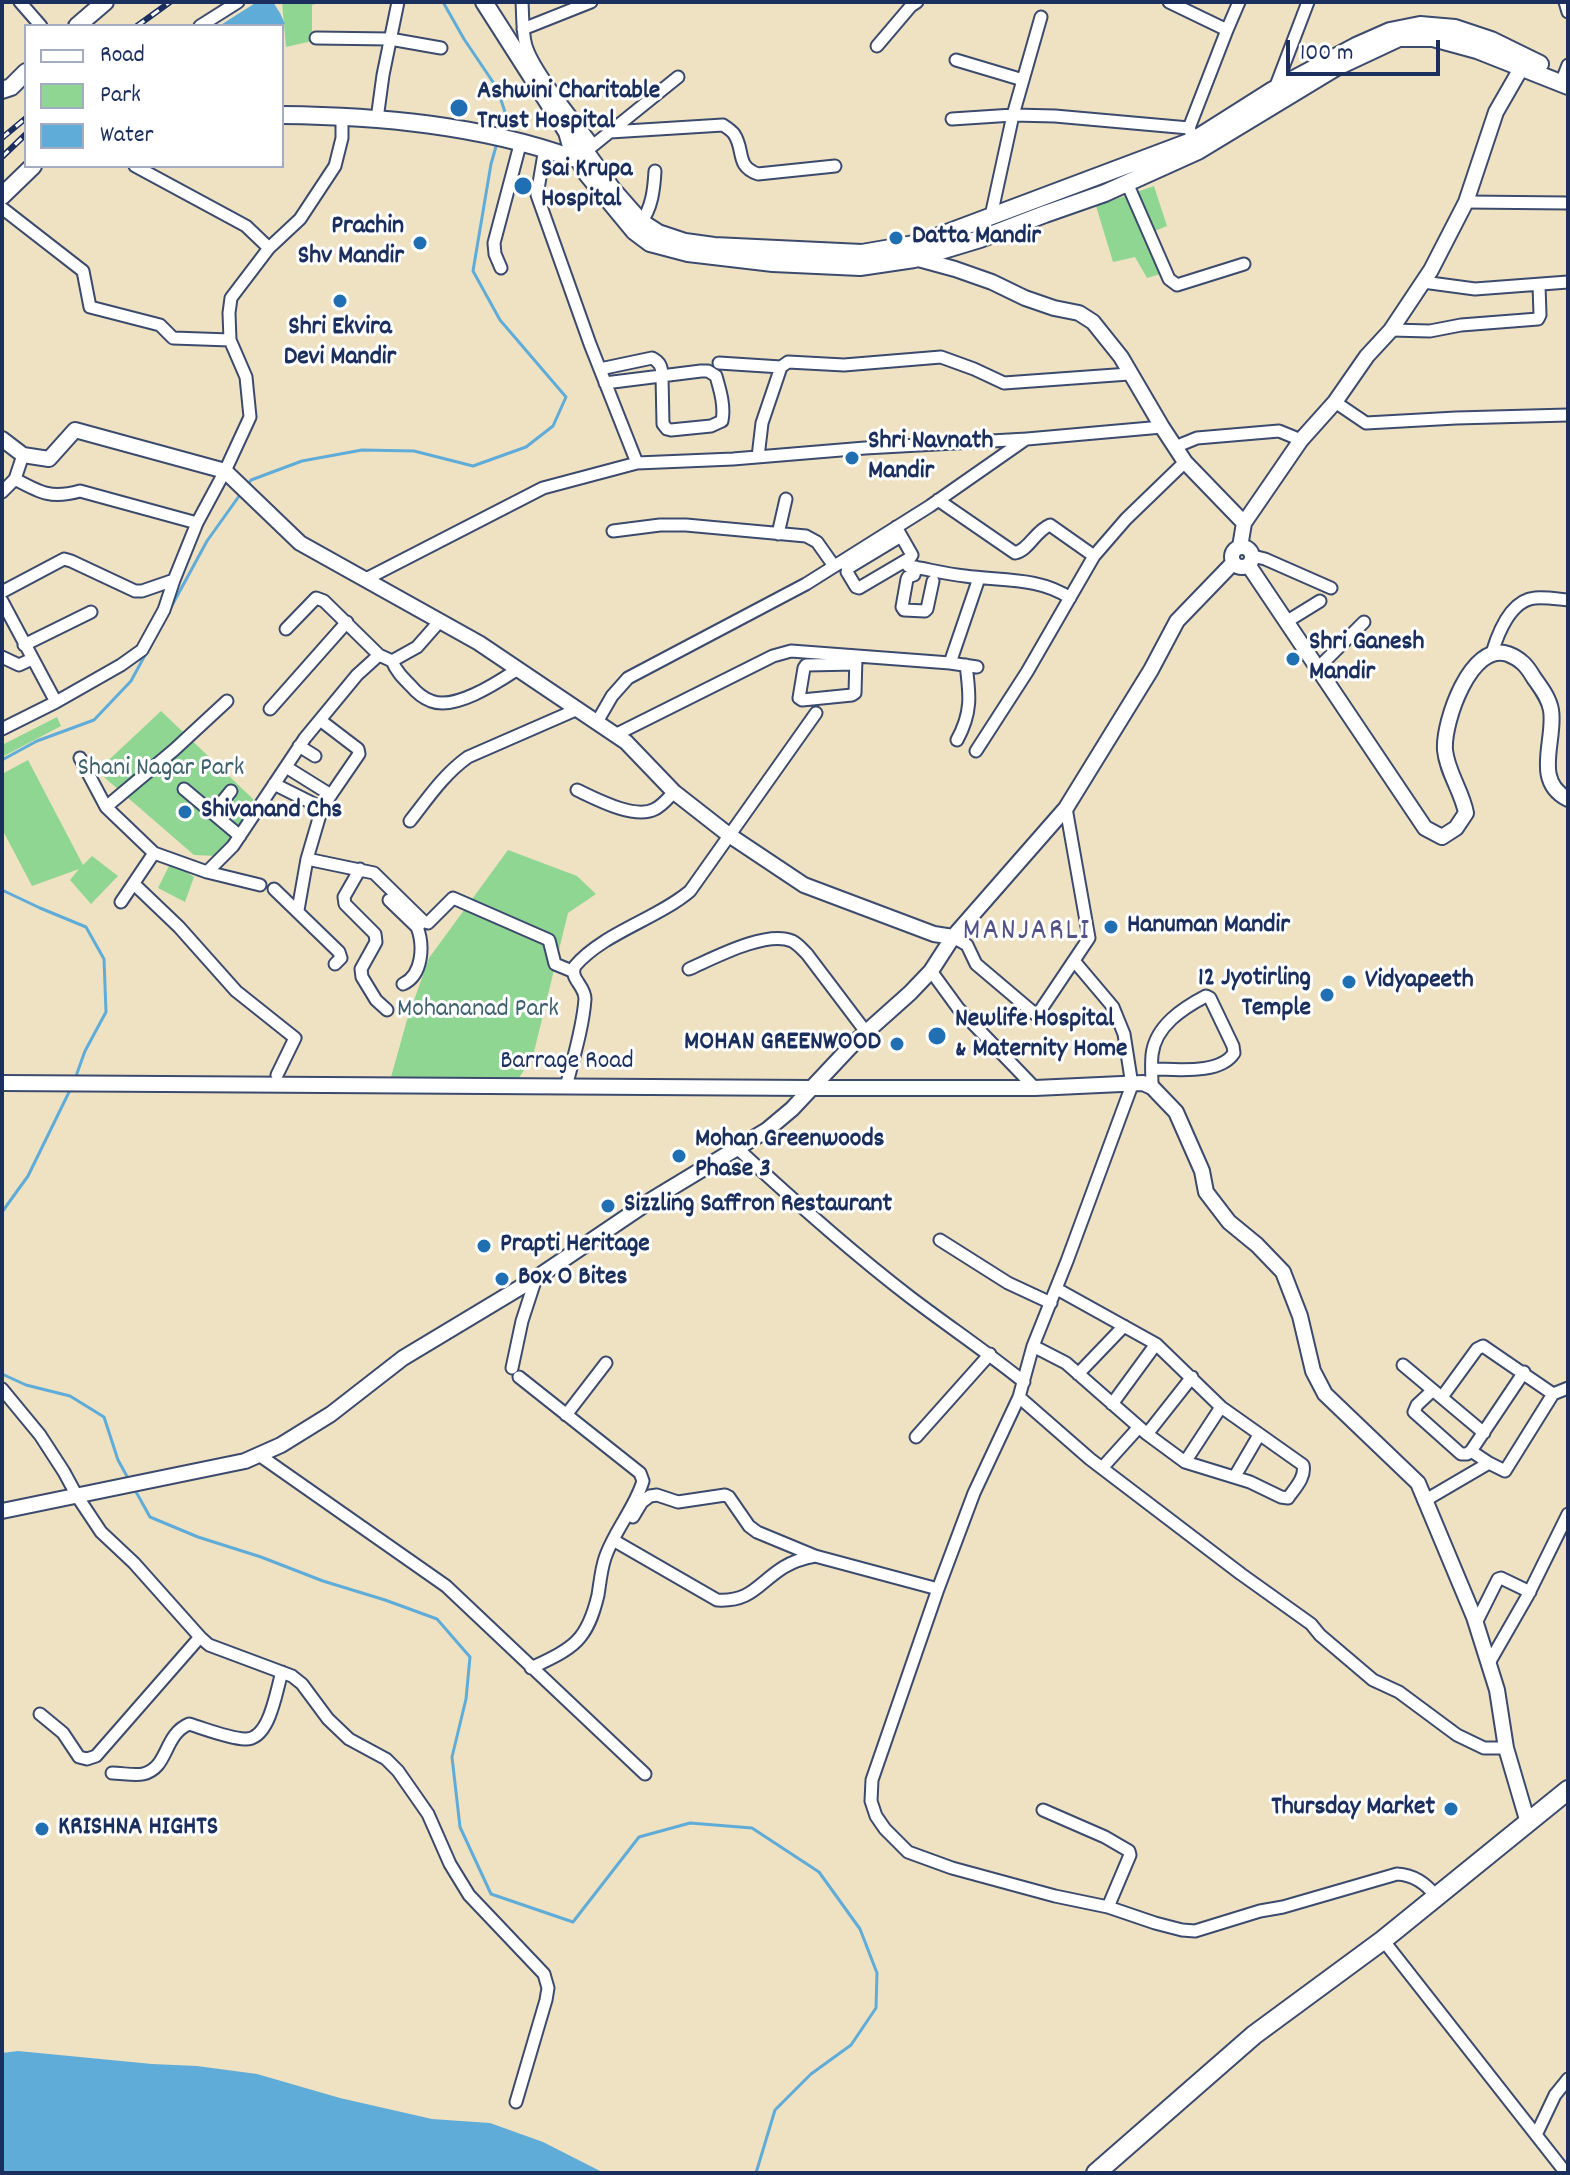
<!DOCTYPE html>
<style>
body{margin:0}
#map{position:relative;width:1570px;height:2175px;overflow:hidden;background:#efe2c3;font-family:Dekko,sans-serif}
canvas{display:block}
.frame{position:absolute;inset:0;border:4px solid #1b2f5e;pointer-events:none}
.legend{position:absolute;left:24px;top:24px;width:260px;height:144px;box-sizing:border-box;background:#fff;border:2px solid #a4acbf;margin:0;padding:10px 14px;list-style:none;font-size:24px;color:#1b2f5e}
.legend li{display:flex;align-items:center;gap:16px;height:40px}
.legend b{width:40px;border:2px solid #a4acbf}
.scale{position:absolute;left:1286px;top:40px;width:154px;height:36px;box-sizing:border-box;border:4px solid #1b2f5e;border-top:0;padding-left:10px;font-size:24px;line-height:28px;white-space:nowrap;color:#1b2f5e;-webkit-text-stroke:6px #fff;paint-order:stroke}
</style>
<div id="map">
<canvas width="1570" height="2175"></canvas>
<div class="frame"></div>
<ul class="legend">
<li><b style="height:10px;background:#fff"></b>Road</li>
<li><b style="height:22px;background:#8ed691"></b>Park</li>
<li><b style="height:22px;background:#5facd8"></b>Water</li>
</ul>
<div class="scale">100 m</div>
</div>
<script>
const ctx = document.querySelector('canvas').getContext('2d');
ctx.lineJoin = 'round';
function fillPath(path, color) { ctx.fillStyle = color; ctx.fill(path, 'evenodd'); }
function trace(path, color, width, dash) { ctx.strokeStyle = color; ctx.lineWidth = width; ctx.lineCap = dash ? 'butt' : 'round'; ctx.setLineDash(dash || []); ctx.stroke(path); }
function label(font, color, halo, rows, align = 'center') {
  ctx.font = font + ' Dekko,sans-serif'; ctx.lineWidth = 6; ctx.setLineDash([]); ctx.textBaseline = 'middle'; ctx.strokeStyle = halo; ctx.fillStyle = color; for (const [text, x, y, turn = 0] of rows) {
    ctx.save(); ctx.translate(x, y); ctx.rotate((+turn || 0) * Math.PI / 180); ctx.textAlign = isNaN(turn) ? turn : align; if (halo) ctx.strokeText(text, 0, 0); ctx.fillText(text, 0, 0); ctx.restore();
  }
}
fillPath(new Path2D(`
 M282 2H323L312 5V41L286 47Z
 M1154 186 1167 226 1150 233 1167 272 1147 278 1135 257 1113 262 1096 206Z
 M161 711 253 799 256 808 217 856 194 855 97 771Z
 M57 717 61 726 2 757V745Z
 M28 760 83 865 92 856 118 876 91 904 70 880 79 869 32 886 2 829V774Z
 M508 850 577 876 596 894 568 913 533 1056 519 1078 391 1077 407 1020 429 958Z
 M171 862 194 877 185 902 158 888Z`), '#8ed691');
fillPath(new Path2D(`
 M257 2H273L280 13 285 24 219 26Z
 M18 2051 152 2064 197 2066 257 2074 340 2098 432 2119 490 2123 543 2142 604 2173H2V2053Z`), '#5facd8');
trace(new Path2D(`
 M443 2 464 39 497 88 506 115 501 132
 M247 486 251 480 302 461 362 450 414 451 473 466 526 447 553 426 566 397 500 320 473 271 491 164 497 143
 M2 760 37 741 94 720 131 681 207 541 242 492
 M2 890 40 908 86 927 104 959 106 1012 85 1051 75 1079
 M2 1212 28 1176 72 1086
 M2 1374 26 1385 70 1396 104 1417 118 1460 129 1480
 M135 1490 150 1517 198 1537 261 1557 323 1581 385 1600 437 1619 470 1657 466 1699 452 1757 460 1827 491 1894 573 1922 639 1837 690 1823 752 1828 819 1872 860 1929 877 1973 876 2008 851 2045 811 2074 775 2110 756 2173`), '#5facd8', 3);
const minor = new Path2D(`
 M20 2 41 26
 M522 2C523 17 522 32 526 46 535 74 575 120 593 145
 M1169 2 1227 30 1189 128 1191 133
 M1565 2 1568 12
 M200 26 238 2
 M523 29 591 2
 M1227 30 1239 2
 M316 38 390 39 441 48
 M877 46 911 6 917 2
 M956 60 1023 80
 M1561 83 1568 65
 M1274 91 1308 2
 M377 119 383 75 398 2
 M952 119 1013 115 1055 116 1189 128
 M610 132 723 125C726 127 732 131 734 134 745 150 735 166 758 174L835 166
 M545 148 537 195 590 344 637 463
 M590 148 678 77
 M1127 183 1169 279 1177 285 1244 264
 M1466 202 1568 203
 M2 208 83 271 90 307 160 325 173 338 230 340
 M991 216 1013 115 1041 17
 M641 222C652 208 654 189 655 171
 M269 248 300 219 335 166 342 138V115
 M501 268 495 254 494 243 521 141
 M1423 282 1475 289 1568 282
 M1391 330 1430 331 1461 325 1538 319 1540 315 1539 285
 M719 363 781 367 788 362 844 365 941 357 974 369 1004 383 1129 374
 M600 369 652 358C660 362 662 367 662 376L663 424 667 429 671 430 711 426 722 421C725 406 720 390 716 376L708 371H701L605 383
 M1335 402 1366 423 1456 418 1568 415
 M1175 447 1197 438 1279 431 1301 440
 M758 457 762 423 781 367
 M15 479C41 493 51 499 80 491L197 523 225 471 250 417 246 377 230 340 229 313 231 298 269 248 246 226 135 166
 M2 492 15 479 23 455
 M938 500 1015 553C1029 550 1035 531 1050 525L1094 556
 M613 531 660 525H686L806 536 817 542 834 566
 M778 534 786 499
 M1253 556 1265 559 1331 588
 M843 561 848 568 847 572 856 587 859 588 910 558 912 555 896 527
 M908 566C927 569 946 574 965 576 1001 581 1040 577 1070 598
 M916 567 914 575 908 577 907 579 902 607 904 610 925 611 927 609 933 581
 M848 568 901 536
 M366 579 543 488 637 463 733 459 865 448 1027 439 1162 427
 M2 592 64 559 71 561 135 591H142L174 580
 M2 601 56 702 2 729
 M1286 622 1320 601
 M286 629 316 598 324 601 379 655
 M24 645 91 612
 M1492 653C1498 633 1511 600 1535 598 1545 597 1557 599 1568 600
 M2 657 19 665 32 659
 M392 661C396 671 403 678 411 686 416 692 423 698 431 701 455 711 498 682 518 669
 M950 663 979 578
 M856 664 806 665 804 668 799 698 802 700 852 695 855 693 856 657
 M1318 668 1364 622
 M56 702 121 665 142 650 164 610 174 580 197 523
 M270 709 347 622
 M597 722 612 696 628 678 806 584 930 506 1026 439
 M615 735 773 656 791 651 950 663 977 667
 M957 740C972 713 970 695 966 665
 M299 746 315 756
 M976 751 1027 672 1094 556 1126 519 1185 462
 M80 758 106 807 154 853 207 872 233 846 305 738 357 675 379 655 392 661 417 647 439 622
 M286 767 331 795
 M274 784 322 808
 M184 789 240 836
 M577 790C596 799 635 820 655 809 663 805 668 798 674 792
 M106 807 174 750 227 701
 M221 819 224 813 218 807 231 791
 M410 821C428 798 444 774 468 757L578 709
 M307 859 374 873 423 921 428 923 453 898 549 940 555 964 572 971
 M360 869 344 897 345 904 375 934 376 942 361 969 362 977 376 1000 387 1010
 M207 872 260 885
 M134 884 179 927 236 991 295 1038 277 1075
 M274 889 339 952 341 958 335 964
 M389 900 417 927
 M121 902 154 853
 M298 910 307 859 322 808 359 754 358 749 320 720
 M953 937 967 945 976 964 1035 1014 1040 1011 1089 938 1066 808
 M1075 962 1113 1007 1124 1034 1132 1085 1067 1261 1033 1346 1019 1397 974 1493 938 1589 872 1780 871 1801 876 1816 885 1829 908 1852 952 1868 1055 1896 1108 1907 1155 1923 1182 1930 1195 1931 1260 1911 1283 1907 1397 1874C1414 1875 1425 1883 1436 1896
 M689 969C714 958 766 930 792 941 798 944 802 949 807 954L866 1032
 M931 971 958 1008 1035 1088
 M403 984C423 975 424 945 417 927L423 921
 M1152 1069C1176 1069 1220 1075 1234 1053L1233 1046 1210 998 1206 996C1183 1008 1155 1026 1152 1055 1151 1065 1152 1076 1152 1087
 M566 1087C573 1059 583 1028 585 999 585 985 569 979 575 966 603 933 657 919 690 891L816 713
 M737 1148C793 1200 850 1251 910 1297 948 1326 987 1352 1024 1382
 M940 1240 1008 1283 1051 1303
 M1033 1346 1066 1363 1147 1434 1185 1462 1250 1482 1281 1497 1288 1498C1295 1488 1306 1477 1303 1465L1221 1407 1156 1344 1057 1289
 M1403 1365 1484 1433
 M512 1368 522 1321 536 1278
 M1078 1374 1124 1326
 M519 1377 640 1473 643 1481C635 1508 614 1531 605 1558 601 1570 600 1583 598 1595 587 1642 573 1648 531 1668
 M2 1389 40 1435 64 1472 77 1496 101 1532 134 1563 200 1637 209 1645 292 1676 302 1684 328 1719 349 1739 386 1759 398 1771 428 1814 450 1864 469 1895 544 1974 548 1988 546 2000 516 2102
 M1433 1390 1417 1405 1414 1412 1461 1454H1467L1471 1451
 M1553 1394 1568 1388
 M1019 1397 1090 1459 1241 1574 1311 1624 1320 1635 1373 1680 1399 1692 1457 1735 1484 1748H1506
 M1112 1404 1156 1344
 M566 1415 606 1363
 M1147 1434 1192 1377
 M916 1437 990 1354
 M259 1455 446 1586 645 1774
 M1185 1462 1221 1407
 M1489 1463 1471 1451 1524 1372
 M1102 1468 1139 1427
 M1235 1476 1259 1435
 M1424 1501 1489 1463 1505 1471 1553 1394 1483 1346 1477 1349 1442 1397
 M633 1517 642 1502 650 1496 657 1495 678 1502 725 1495 729 1497 749 1526 757 1532 815 1556 938 1589
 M613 1540 717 1600C752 1602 758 1583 784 1567 794 1561 804 1558 815 1556
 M1476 1623 1498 1579 1501 1578 1530 1592
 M1489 1663 1528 1595 1568 1514
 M40 1714 63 1733 79 1757 87 1759 96 1756 200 1637
 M112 1773C122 1773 134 1776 143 1774 169 1768 163 1735 189 1724 206 1729 227 1738 245 1739 270 1740 276 1691 282 1672
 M1043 1810 1105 1837 1129 1851 1130 1855 1108 1907
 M1383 1940 1566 2173
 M1536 2135 1555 2095 1568 2079`);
const tertiary = new Path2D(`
 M911 257 955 269 992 282 1025 298 1054 308 1079 313 1093 322 1121 357 1162 427 1185 462 1244 523
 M2 439 23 455 49 459 75 430 225 471 300 543 479 643 626 742 674 792 729 835 804 885 934 934 953 937
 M1232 557a10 10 0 1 1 20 0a10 10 0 1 1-20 0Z
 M1240 547 1244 523 1301 440 1335 402 1367 356 1391 330 1431 270 1466 202 1496 112 1527 58
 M1249 566 1425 828 1442 837 1456 828 1466 813C1462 791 1447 772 1445 750 1443 722 1471 641 1508 654 1521 659 1527 666 1534 678 1541 688 1549 698 1551 710 1556 740 1532 781 1568 799
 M2 1083 812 1088H1035L1143 1083 1152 1087 1176 1112 1202 1171 1206 1192 1229 1222 1257 1245 1283 1272 1300 1316 1313 1371 1325 1394 1418 1483 1474 1617 1497 1690 1506 1748 1528 1823
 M2 1511 245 1461 281 1445 331 1414 403 1358 536 1278 653 1199 767 1130 792 1109 854 1043 910 993 931 971 953 937 1066 808 1151 670 1177 621 1233 563`);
const secondary = new Path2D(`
 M484 2 567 132 571 146 587 174 634 231 650 243 688 253 773 263 860 267 914 259 980 239 1045 214 1105 193 1198 151 1335 68 1399 38H1433L1477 50 1568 86
 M77 26 105 2
 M2 90 11 87 26 72
 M282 115C379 116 479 125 572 158L578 157 582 153
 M575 137 612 189 641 222 658 233 685 242 714 246 862 253 920 243 1194 140 1273 90 1356 46 1390 31 1420 25 1455 28 1491 40 1540 64
 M2 196 33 166`);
const primary = new Path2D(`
 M1096 2173 1254 2035 1383 1940 1568 1790`);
trace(minor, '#3b4a6d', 15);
trace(tertiary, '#3b4a6d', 18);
trace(secondary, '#3b4a6d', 20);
trace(primary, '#3b4a6d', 22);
trace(minor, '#fff', 11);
trace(tertiary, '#fff', 14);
trace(secondary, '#fff', 16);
trace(primary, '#fff', 18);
const rail = new Path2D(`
 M137 26 170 2
 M2 138 26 118
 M2 157 26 134`);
trace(rail, '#1b2f5e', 6);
trace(rail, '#fff', 3, [9]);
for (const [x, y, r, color] of [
 [459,108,10,"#1f6fb2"],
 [523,186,10,"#1f6fb2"],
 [896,238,8,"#1f6fb2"],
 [420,243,8,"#1f6fb2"],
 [340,301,8,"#1f6fb2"],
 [852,458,8,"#1f6fb2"],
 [1293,659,8,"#1f6fb2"],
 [185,812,8,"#1f6fb2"],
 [1111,927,8,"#1f6fb2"],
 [1349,982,8,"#1f6fb2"],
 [1327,995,8,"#1f6fb2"],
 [937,1036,10,"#1f6fb2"],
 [897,1044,8,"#1f6fb2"],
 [679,1156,8,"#1f6fb2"],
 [608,1206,8,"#1f6fb2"],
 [484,1246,8,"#1f6fb2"],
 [502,1279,8,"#1f6fb2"],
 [1451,1809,8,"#1f6fb2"],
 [42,1829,8,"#1f6fb2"]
]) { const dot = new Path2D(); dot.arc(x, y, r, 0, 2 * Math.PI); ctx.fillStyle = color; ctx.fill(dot); trace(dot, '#fff', 3); }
label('bold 26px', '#1b2f5e', '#fff', [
 ["Ashwini Charitable",477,93],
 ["Trust Hospital",477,123],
 ["Sai Krupa",541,171],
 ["Hospital",541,201],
 ["Prachin",404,228,"right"],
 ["Shv Mandir",404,258,"right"],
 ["Datta Mandir",912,238],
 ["Shri Ekvira",340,329,"center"],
 ["Devi Mandir",340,359,"center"],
 ["Shri Navnath",868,443],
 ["Mandir",868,473],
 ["Shri Ganesh",1309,644],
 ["Mandir",1309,674],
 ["Shivanand Chs",201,812],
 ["Hanuman Mandir",1127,927],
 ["12 Jyotirling",1311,980,"right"],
 ["Temple",1311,1010,"right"],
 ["Vidyapeeth",1365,982],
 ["Newlife Hospital",955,1021],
 ["& Maternity Home",955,1051],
 ["MOHAN GREENWOOD",881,1044,"right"],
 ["Mohan Greenwoods",695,1141],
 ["Phase 3",695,1171],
 ["Sizzling Saffron Restaurant",624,1206],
 ["Prapti Heritage",500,1246],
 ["Box O Bites",518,1279],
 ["Thursday Market",1435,1809,"right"],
 ["KRISHNA HIGHTS",58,1829]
], 'left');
label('26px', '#3e616d', '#fff', [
 ["Shani Nagar Park",161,770],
 ["Mohananad Park",478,1011]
]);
label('26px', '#1b2f5e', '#fff', [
 ["Barrage Road",567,1063]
]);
ctx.letterSpacing = '2px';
label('30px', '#535288', '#fff', [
 ["MANJARLI",1027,934]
]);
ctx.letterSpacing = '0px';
</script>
